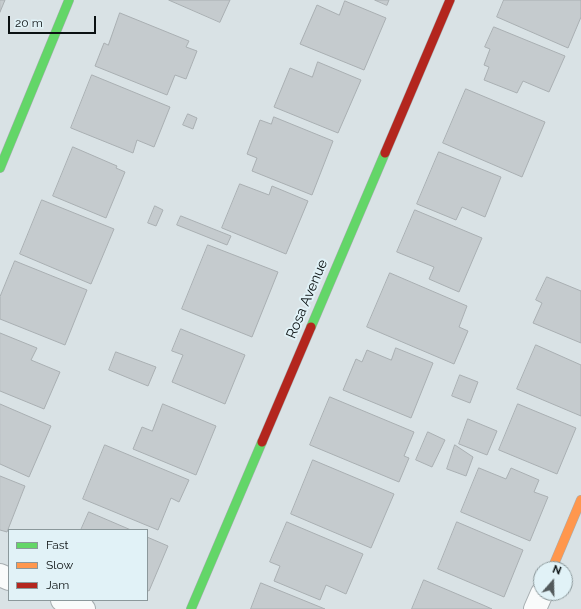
<!DOCTYPE html>
<style>
body{margin:0}
#map{position:relative;width:581px;height:609px;overflow:hidden;background:#d9e2e5;font-family:Raleway,sans-serif}
canvas{display:block}
.legend{position:absolute;left:8px;top:529px;width:140px;height:72px;box-sizing:border-box;background:#e1f2f7;border:1px solid #8b989b;margin:0;padding:5px 7px;list-style:none;font-size:12px;color:#0b1112}
.legend li{display:flex;align-items:center;gap:8px;height:20px}
.legend b{width:20px;border:1px solid #8b989b}
.north{position:absolute;left:533px;top:561px;width:40px;height:40px;box-sizing:border-box;background:#e1f2f7;border:1px solid #8b989b;border-radius:50%;rotate:20deg;font-size:11px;font-weight:700;line-height:16px;text-align:center;color:#0b1112}
.north::after{content:'';display:block;margin:auto;width:14px;height:18px;background:#535a5c;clip-path:polygon(50% 0,100% 100%,50% 72%,0 100%)}
.scale{position:absolute;left:8px;top:16px;width:88px;height:18px;box-sizing:border-box;border:2px solid #0b1112;border-top:0;padding-left:5px;font-size:12px;line-height:14px;white-space:nowrap;color:#0b1112;-webkit-text-stroke:3px #e1f2f7;paint-order:stroke}
</style>
<div id="map">
<canvas width="581" height="609"></canvas>
<ul class="legend">
<li><b style="height:5px;background:#63d668"></b>Fast</li>
<li><b style="height:5px;background:#ff974d"></b>Slow</li>
<li><b style="height:5px;background:#b3261e"></b>Jam</li>
</ul>
<div class="north">N</div>
<div class="scale">20 m</div>
</div>
<script>
const ctx = document.querySelector('canvas').getContext('2d');
ctx.lineJoin = 'round';
function fillPath(path, color) { ctx.fillStyle = color; ctx.fill(path, 'evenodd'); }
function trace(path, color, width, dash) { ctx.strokeStyle = color; ctx.lineWidth = width; ctx.lineCap = dash ? 'butt' : 'round'; ctx.setLineDash(dash || []); ctx.stroke(path); }
function label(font, color, halo, rows, align = 'center') {
  ctx.font = font + ' Raleway,sans-serif'; ctx.lineWidth = 4; ctx.setLineDash([]); ctx.textBaseline = 'middle'; ctx.strokeStyle = halo; ctx.fillStyle = color; for (const [text, x, y, turn = 0] of rows) {
    ctx.save(); ctx.translate(x, y); ctx.rotate((+turn || 0) * Math.PI / 180); ctx.textAlign = isNaN(turn) ? turn : align; if (halo) ctx.strokeText(text, 0, 0); ctx.fillText(text, 0, 0); ctx.restore();
  }
}
const building = new Path2D(`
 M0 0H5L0 12Z
 M169 0H230L220 22Z
 M375 0H389L387 5Z
 M504 0H581V17L568 48 497 17Z
 M345 1 386 18 364 70 300 44 317 5 339 15Z
 M120 13 189 41 186 47 197 51 186 79 175 75 167 95 95 66 104 43 108 45Z
 M494 27 565 56 549 92 523 81 517 93 484 80 489 67 484 65 490 49 485 47Z
 M318 62 361 80 338 133 274 107 290 68 312 77Z
 M92 75 170 107 154 147 137 140 133 153 71 128Z
 M466 89 545 122 522 177 443 143Z
 M188 114 197 118 193 129 183 125Z
 M274 117 333 141 312 195 252 171 257 158 247 154 260 120 271 124Z
 M73 147 117 166 116 168 125 172 106 218 53 196Z
 M439 152 501 177 485 217 462 207 456 220 417 204Z
 M240 184 269 195 272 186 308 201 286 254 222 228Z
 M42 200 114 229 91 284 20 254Z
 M155 206 163 210 156 226 148 223Z
 M415 210 482 238 459 292 429 279 434 267 397 252Z
 M181 216 231 236 227 245 177 225Z
 M208 245 278 272 252 337 182 309Z
 M15 261 87 290 65 345 0 319V297Z
 M390 273 467 306 459 327 468 331 454 364 367 327Z
 M547 277 581 291V343L533 323 542 303 536 300Z
 M181 329 245 355 225 404 172 382 183 355 172 351Z
 M0 333 37 348 31 360 60 372 44 409 0 391Z
 M536 345 581 365V416L517 389Z
 M396 348 433 363 411 418 343 390 356 359 362 362 367 350 391 360Z
 M116 352 156 367 148 386 109 370Z
 M460 375 478 382 470 403 452 396Z
 M330 397 414 432 404 456 409 458 399 482 310 445Z
 M0 404 51 426 29 477 0 464Z
 M163 404 216 426 196 475 133 449 142 427 152 431Z
 M518 404 576 428 557 474 499 450Z
 M468 419 497 431 487 455 459 444Z
 M428 432 445 440 432 467 416 460Z
 M105 445 189 480 179 502 171 498 158 530 83 499Z
 M455 445 473 457 466 476 447 469Z
 M313 460 394 494 371 548 291 514Z
 M479 468 506 479 511 468 539 480 534 492 548 497 530 541 461 512Z
 M0 476 25 486 7 532 0 530Z
 M89 512 131 530H81Z
 M287 522 363 554 346 594 326 585 320 600 274 581 280 566 270 562Z
 M457 522 523 550 504 597 438 569Z
 M147 537 168 546 149 591 147 590Z
 M424 580 483 605 492 609H412Z
 M261 583 325 609H251Z`);
fillPath(building, '#c5cbce');
trace(building, '#a9afb2', 1);
const street = new Path2D(`
 M0 575 9 579
 M62 600 84 609
 M535 609 542 593`);
const fast = new Path2D(`
 M0 168 69 0
 M311 327 385 153
 M191 609 262 442`);
const slow = new Path2D(`
 M552 569 581 500`);
const jam = new Path2D(`
 M385 153 450 0
 M262 442 311 327`);
trace(street, '#a7aeb1', 24);
trace(fast, '#a7aeb1', 10);
trace(slow, '#a7aeb1', 10);
trace(jam, '#a7aeb1', 10);
trace(street, '#f9fbfb', 22);
trace(fast, '#63d668', 9);
trace(slow, '#ff974d', 9);
trace(jam, '#b3261e', 9);
label('14px', '#0b1112', '#e1f2f7', [
 ["Rosa Avenue",307,299,-67]
]);
</script>
